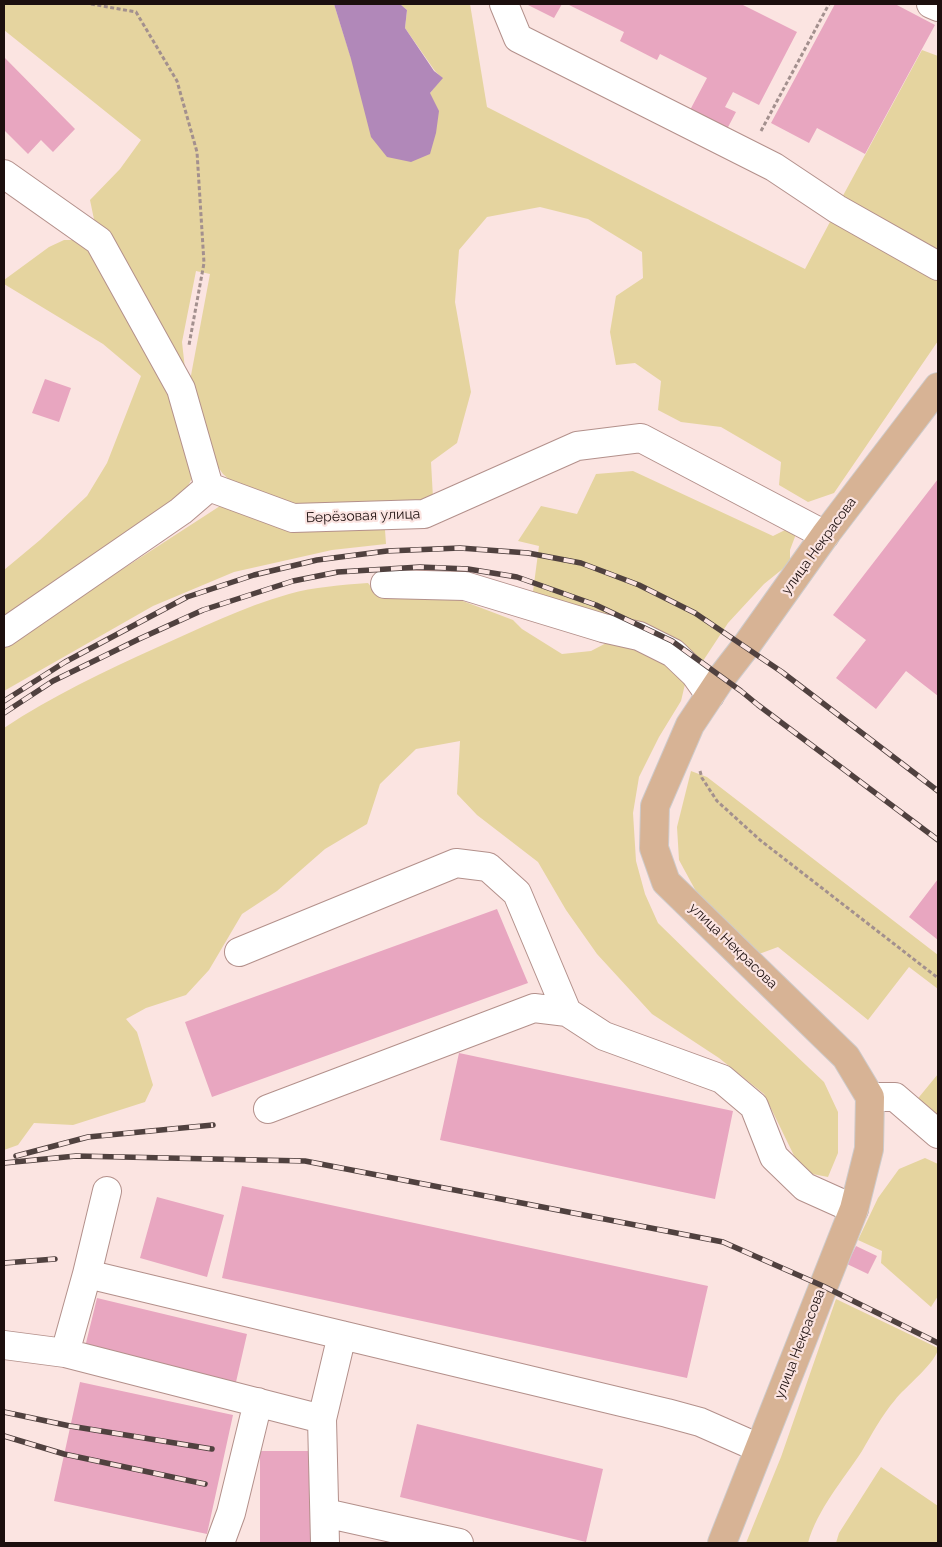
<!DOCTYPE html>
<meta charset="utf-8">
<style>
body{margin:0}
#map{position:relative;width:942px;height:1547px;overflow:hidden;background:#fbe4e1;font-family:Raleway,sans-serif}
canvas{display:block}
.frame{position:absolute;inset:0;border:5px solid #1c0f0e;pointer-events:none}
</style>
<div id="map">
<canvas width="942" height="1547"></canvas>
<div class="frame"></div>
</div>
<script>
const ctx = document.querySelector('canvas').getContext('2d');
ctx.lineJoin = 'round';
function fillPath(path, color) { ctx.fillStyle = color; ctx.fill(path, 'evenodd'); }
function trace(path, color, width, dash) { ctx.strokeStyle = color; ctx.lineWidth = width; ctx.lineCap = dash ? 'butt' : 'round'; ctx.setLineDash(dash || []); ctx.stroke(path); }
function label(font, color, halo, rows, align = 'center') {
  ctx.font = font + ' Raleway,sans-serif'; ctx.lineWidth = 4.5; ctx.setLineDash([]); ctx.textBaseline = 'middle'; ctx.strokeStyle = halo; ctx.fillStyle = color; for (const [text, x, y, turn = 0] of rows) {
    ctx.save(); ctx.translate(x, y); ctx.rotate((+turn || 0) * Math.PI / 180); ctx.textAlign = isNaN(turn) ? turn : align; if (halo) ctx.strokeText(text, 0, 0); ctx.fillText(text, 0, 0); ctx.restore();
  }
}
fillPath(new Path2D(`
 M4 4H334L351 58 430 93 442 78 435 71 405 28 407 10 400 4H470L487 107 805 269 831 220 938 279V341L834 493 808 502 779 485 781 462 721 427 681 422 658 410 661 381 635 363 616 365 610 332 616 296 643 278 642 252 588 219 540 207 487 217 459 250 455 302 471 392 457 443 431 462 433 498 418 502 373 508 277 504 243 492 223 474 208 453 189 386 210 274 196 271 182 342 185 369 96 229 90 200 120 169 141 140 4 30Z
 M922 50 938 56V255L839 203Z
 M64 240H78L88 247 165 374 193 476 185 492 165 505 159 517 4 620V570L40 540 87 496 107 463 141 376 103 344 4 284V280L49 247Z
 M633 471 773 536 787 529 796 534 790 550V563L764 584 728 623 699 667 532 599 539 546 518 541 541 506 577 514 596 474Z
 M220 506 304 527 385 530 386 544 332 550 234 572 153 606 4 691V646Z
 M368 583 376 593 455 598 513 620 522 629 562 654 591 651 614 639 670 660 686 680 681 701 659 737 639 777 633 813 636 861 645 894 658 923 737 1000 824 1082 838 1112V1153L828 1177 802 1172 764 1094 719 1058 652 1014 597 954 566 910 538 862 477 815 457 794 460 741 416 749 380 784 367 824 325 849 277 891 242 914 209 970 186 995 146 1008 126 1019 137 1032 153 1085 145 1102 73 1125 34 1123 18 1145 4 1150V728C52 696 105 671 158 647 201 628 243 607 289 594 314 587 341 585 368 583Z
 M691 771 707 777 938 955V989L909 967 868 1020 778 947 759 954 698 895 679 860 677 827Z
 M938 1074V1119L915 1102Z
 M925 1158 938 1164V1296L931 1307 881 1263 882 1251 858 1240 878 1198 899 1169Z
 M836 1299 938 1348C938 1361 904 1388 895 1400 882 1415 872 1434 862 1451 843 1480 817 1510 808 1543H746L781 1457Z
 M881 1467 938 1506V1543H836L839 1533Z`), '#e5d49f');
fillPath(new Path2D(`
 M334 4H400L407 10 405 28 434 71 443 78 430 93 439 111 436 133 430 154 411 162 387 157 371 137 351 59Z`), '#b188b9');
fillPath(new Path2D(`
 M526 4H562L554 18Z
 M567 4H741L797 32 759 105 733 92 725 107 736 112 726 131 689 112 707 78 660 54 657 60 620 41 624 32Z
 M835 4H895L935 25 865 154 817 128 809 143 771 123Z
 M4 57 75 129 53 152 41 140 28 154 4 130Z
 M45 379 71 388 59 422 32 413Z
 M938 479V696L906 671 876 709 836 678 866 640 833 615Z
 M938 879V940L909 917Z
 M497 909 528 983 212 1097 185 1022Z
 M459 1053 733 1111 715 1199 440 1140Z
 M242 1186 708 1286 687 1378 222 1278Z
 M157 1197 224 1215 207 1277 140 1258Z
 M856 1246 877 1256 868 1274 847 1264Z
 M97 1298 247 1334 236 1382 85 1347Z
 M80 1382 233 1415 207 1534 54 1501Z
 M417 1424 603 1469 586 1542 400 1497Z
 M260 1451H310L311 1543H260Z`), '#e8a6c0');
const minor = new Path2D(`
 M504 4 518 38 774 167 837 209 938 266
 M931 4 938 7
 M4 174 99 241 181 389 209 487
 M385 584 465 586 603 628 639 636 673 653 695 674 710 695
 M4 633 181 511 209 487 293 518 424 514 577 446 641 438 825 535
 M239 952 456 863 488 867 517 893 567 1012 604 1036 722 1079 754 1106 774 1157 805 1187 854 1209
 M870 1097H895L938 1134
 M268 1109 534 1008 567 1012
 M87 1274 107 1191
 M4 1345 65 1353 87 1274 667 1413 700 1422 759 1448
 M65 1353 322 1419
 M325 1513 459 1543
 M220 1543 231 1513 258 1402
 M325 1543 322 1419 342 1335`);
const major = new Path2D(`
 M722 1543 854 1209 869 1149 870 1097 846 1057 666 882 654 848 655 806 690 725 722 677 746 646 825 535 938 387`);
trace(minor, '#b3908b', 30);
trace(major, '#cdcaca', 30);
trace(new Path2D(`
 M91 4 136 12 177 81 197 152 204 263 189 345
 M761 131 829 4
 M700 771 702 778 717 801 760 840 938 978`), '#a3908e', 3, [4, 2.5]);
trace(minor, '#fff', 28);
trace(major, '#d7b395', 28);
const rail = new Path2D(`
 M4 701 65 662 187 597 254 575 317 560 387 551 460 548 528 553 581 563 639 585 695 613 782 672 938 791
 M4 713 53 681 139 639 203 610 293 581 338 572 420 567 468 569 517 577 596 605 672 641 741 691 758 705 938 840
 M16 1156 88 1137 213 1125
 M4 1163 76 1156 305 1161 723 1242 823 1286 938 1343
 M4 1263 55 1259
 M4 1412 70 1426 212 1449
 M4 1436 64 1454 205 1484`);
trace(rail, '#50413f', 5.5);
trace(rail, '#fbe4e1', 4, [11]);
label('14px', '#1c0f0e', '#fbe4e1', [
 ["Берёзовая улица",363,516,-2],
 ["улица Некрасова",819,546,-54],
 ["улица Некрасова",733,946,44],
 ["улица Некрасова",800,1344,-69]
]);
</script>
